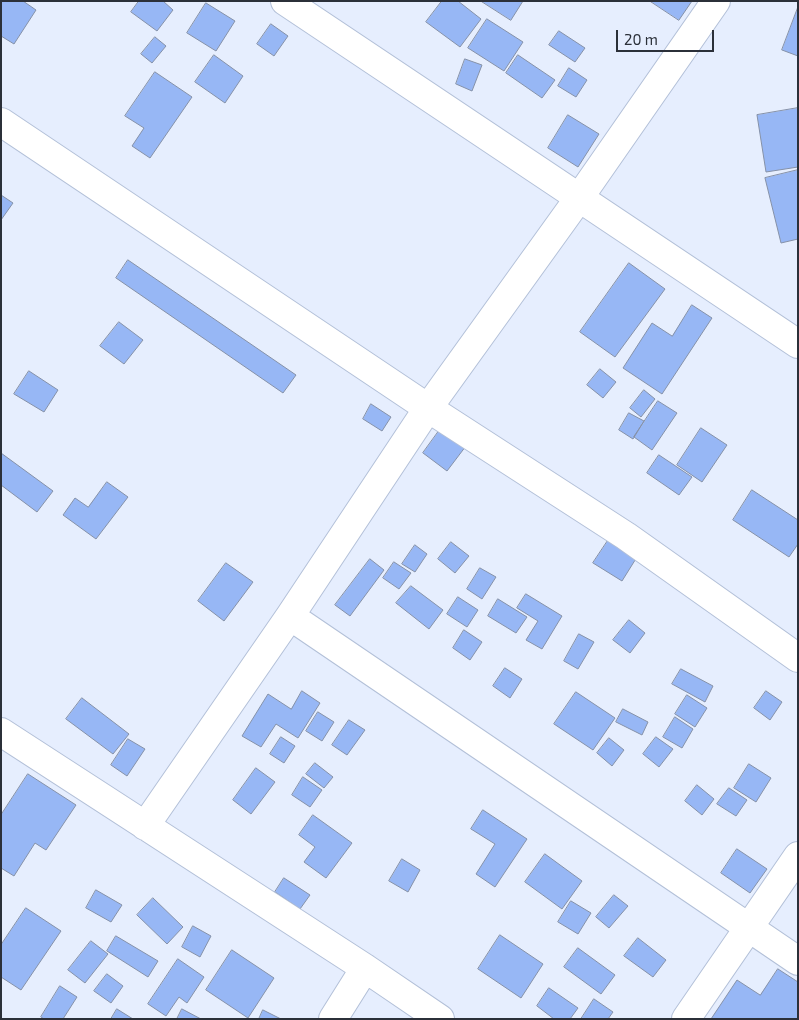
<!DOCTYPE html>
<style>
body{margin:0}
#map{position:relative;width:799px;height:1020px;overflow:hidden;background:#e6eefe;font-family:"Exo 2",sans-serif}
canvas{display:block}
.frame{position:absolute;inset:0;border:2px solid #2b3039;pointer-events:none}
.scale{position:absolute;left:616px;top:30px;width:98px;height:22px;box-sizing:border-box;border:2px solid #2b3039;border-top:0;padding-left:6px;font-size:15px;line-height:18px;white-space:nowrap;color:#2b3039;-webkit-text-stroke:4px #e6eefe;paint-order:stroke}
</style>
<div id="map">
<canvas width="799" height="1020"></canvas>
<div class="frame"></div>
<div class="scale">20 m</div>
</div>
<script>
const ctx = document.querySelector('canvas').getContext('2d');
ctx.lineJoin = 'round';
function fillPath(path, color) { ctx.fillStyle = color; ctx.fill(path, 'evenodd'); }
function trace(path, color, width, dash) { ctx.strokeStyle = color; ctx.lineWidth = width; ctx.lineCap = dash ? 'butt' : 'round'; ctx.setLineDash(dash || []); ctx.stroke(path); }
const building = new Path2D(`
 M1 1H23L36 10 14 44 1 36Z
 M139 1H163L173 10 157 31 131 12Z
 M442 1H458L481 19 460 47 426 22Z
 M481 1H523L511 20Z
 M650 1H692L679 20Z
 M206 3 235 21 216 51 187 33Z
 M798 7V56L782 50Z
 M487 19 523 42 504 71 468 48Z
 M271 24 288 36 274 56 257 44Z
 M559 31 585 48 575 62 549 45Z
 M155 37 166 46 152 63 141 54Z
 M214 55 243 76 225 103 195 82Z
 M518 55 555 80 542 98 506 73Z
 M465 59 482 65 472 91 456 84Z
 M569 68 587 80 576 97 558 86Z
 M155 72 192 97 150 158 132 146 144 128 125 116Z
 M798 108V167L766 172 757 115Z
 M568 115 599 134 578 167 548 148Z
 M798 170V239L781 243 765 178Z
 M1 195 13 203 1 220Z
 M128 260 296 375 283 393 116 278Z
 M629 263 665 289 615 357 580 332Z
 M692 305 712 318 662 394 623 368 652 323 672 336Z
 M119 322 143 340 124 364 100 346Z
 M600 369 616 382 603 398 587 385Z
 M29 371 58 390 44 412 14 394Z
 M644 390 655 399 641 417 630 408Z
 M658 401 677 413 652 450 634 437Z
 M371 404 391 417 382 431 363 419Z
 M629 413 644 421 633 439 619 430Z
 M444 424 469 442 447 471 423 453Z
 M701 428 727 445 702 482 677 465Z
 M1 453 53 491 37 512 1 485Z
 M659 455 692 477 679 495 647 473Z
 M107 482 128 497 96 539 63 515 75 498 88 507Z
 M752 490 798 520V544L789 557 733 520Z
 M609 539 637 557 622 581 593 563Z
 M451 542 469 556 455 573 438 559Z
 M415 545 427 554 415 572 402 564Z
 M370 559 384 570 350 616 335 605Z
 M394 562 411 573 399 589 383 578Z
 M226 563 253 582 224 621 198 601Z
 M480 568 496 577 482 599 467 589Z
 M411 586 443 610 429 629 396 603Z
 M526 594 562 616 542 649 526 640 538 621 517 608Z
 M458 597 478 610 467 627 447 614Z
 M498 599 527 617 516 633 488 616Z
 M629 620 645 633 630 653 613 640Z
 M464 630 482 642 470 660 453 648Z
 M579 634 594 642 578 669 564 661Z
 M505 668 522 679 510 698 493 686Z
 M681 669 713 686 705 702 672 684Z
 M302 691 320 703 298 738 276 724 261 747 242 736 268 694 291 709Z
 M766 691 782 702 770 720 754 708Z
 M576 692 615 718 593 750 554 724Z
 M687 695 707 708 695 727 675 714Z
 M82 698 129 734 113 754 66 719Z
 M623 709 648 722 642 735 616 722Z
 M318 712 334 722 322 741 306 731Z
 M675 717 693 729 682 748 663 737Z
 M349 720 365 730 347 755 332 745Z
 M281 737 295 746 284 763 270 754Z
 M656 737 673 749 659 767 643 754Z
 M609 738 624 750 612 766 597 753Z
 M128 739 145 749 127 776 111 765Z
 M315 763 333 777 324 788 306 774Z
 M749 764 771 778 756 802 734 788Z
 M256 768 275 782 251 814 233 800Z
 M28 774 76 805 46 850 35 843 14 876 1 868V815Z
 M303 777 322 790 310 807 292 795Z
 M697 785 714 799 702 815 685 801Z
 M729 788 747 800 736 816 717 804Z
 M483 810 527 839 495 887 476 874 495 844 471 829Z
 M313 815 352 843 326 878 304 862 315 847 299 835Z
 M737 849 767 869 750 893 721 873Z
 M545 854 582 881 562 909 525 882Z
 M402 859 420 870 408 892 389 881Z
 M284 878 310 895 300 909 275 892Z
 M96 890 122 905 111 922 86 908Z
 M614 895 628 906 609 928 596 917Z
 M153 898 183 927 167 944 137 915Z
 M571 901 591 913 578 934 558 922Z
 M26 908 61 931 21 990 1 977V945Z
 M193 926 211 936 200 957 182 947Z
 M500 935 543 964 521 998 478 969Z
 M116 936 158 961 148 977 107 951Z
 M638 938 666 960 653 977 624 956Z
 M91 941 108 954 85 983 68 970Z
 M578 948 615 975 601 994 564 967Z
 M232 950 274 978 248 1018 206 990Z
 M178 959 204 977 187 1003 179 997 166 1016 148 1004Z
 M778 969 798 982V1019H711L737 980 760 995Z
 M107 974 123 986 111 1003 94 991Z
 M60 986 77 997 63 1019H44L41 1017Z
 M549 988 578 1008 570 1019H554L537 1006Z
 M594 999 613 1012 608 1019H581Z
 M117 1009 133 1019H111Z
 M182 1009 201 1019H177Z
 M263 1010 281 1019H259Z`);
fillPath(building, '#97b7f5');
trace(building, '#8591a8', 1);
const minor = new Path2D(`
 M285 1 798 344
 M1 122 428 408 626 536 798 658
 M290 616 798 961
 M1 732 365 968 440 1019
 M145 826 290 616 428 408 579 198 716 1
 M333 1019 365 968
 M686 1019 798 856`);
trace(minor, '#b3c0d8', 30);
trace(minor, '#fff', 28);
</script>
